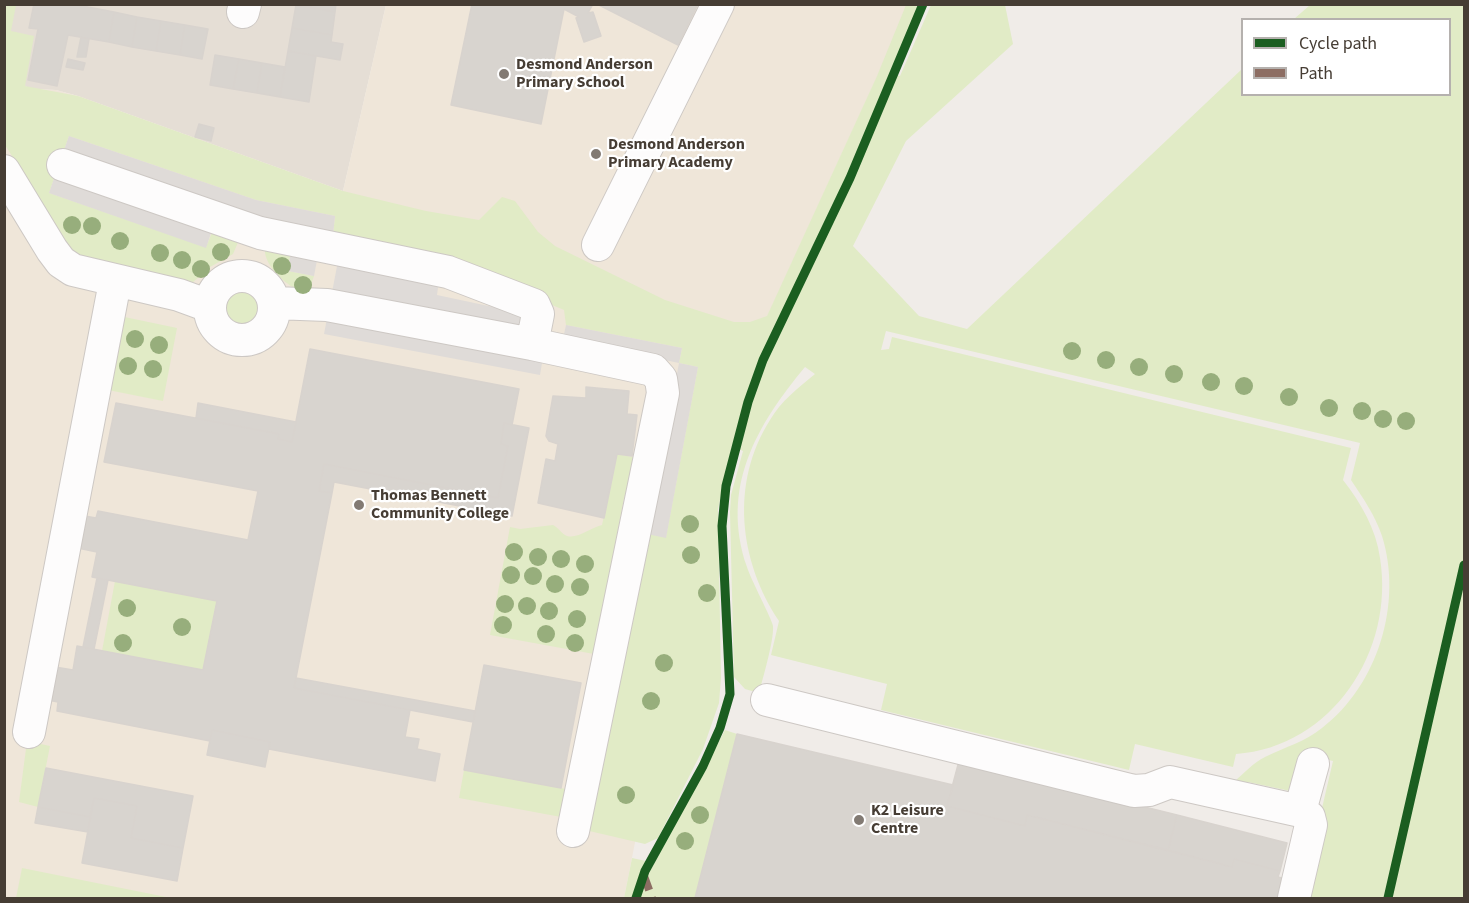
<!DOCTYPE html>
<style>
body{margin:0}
#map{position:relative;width:1469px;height:903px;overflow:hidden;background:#f0ece8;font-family:"Source Sans 3",sans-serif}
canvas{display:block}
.frame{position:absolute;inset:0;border:6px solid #463d34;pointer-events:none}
.legend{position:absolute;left:1241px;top:18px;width:210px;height:78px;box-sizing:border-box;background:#fff;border:2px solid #b5b1ae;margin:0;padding:8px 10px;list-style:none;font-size:18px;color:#463d34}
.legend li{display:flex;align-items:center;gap:12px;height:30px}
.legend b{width:30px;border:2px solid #b5b1ae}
</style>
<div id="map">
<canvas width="1469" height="903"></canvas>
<div class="frame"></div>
<ul class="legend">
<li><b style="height:8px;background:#1b5e20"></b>Cycle path</li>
<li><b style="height:8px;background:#8d6e63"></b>Path</li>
</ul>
</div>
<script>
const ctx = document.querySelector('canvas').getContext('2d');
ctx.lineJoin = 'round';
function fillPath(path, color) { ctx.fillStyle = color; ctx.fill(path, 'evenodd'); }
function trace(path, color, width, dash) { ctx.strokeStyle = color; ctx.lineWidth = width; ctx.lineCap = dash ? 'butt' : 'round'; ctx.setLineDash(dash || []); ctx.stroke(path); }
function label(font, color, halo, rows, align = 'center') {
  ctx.font = font + ' "Source Sans 3",sans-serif'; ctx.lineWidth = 4.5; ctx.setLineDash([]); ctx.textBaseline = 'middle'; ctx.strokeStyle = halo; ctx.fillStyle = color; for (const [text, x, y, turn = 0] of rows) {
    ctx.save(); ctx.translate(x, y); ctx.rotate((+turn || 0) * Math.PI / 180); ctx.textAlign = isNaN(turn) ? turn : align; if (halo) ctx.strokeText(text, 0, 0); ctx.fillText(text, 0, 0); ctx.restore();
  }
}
fillPath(new Path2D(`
 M5 5H386L343 191 78 96 56 90 33 89 5 79Z`), '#e5ded5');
fillPath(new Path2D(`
 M386 5H910L748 359 641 812 624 898H5V79L33 89 56 90 78 96 343 191Z`), '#efe6d9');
fillPath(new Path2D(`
 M8 5H16L11 31 34 36 25 86 78 96 343 191 426 211 479 220 502 197 515 201 538 232 555 246 665 300 734 322H750L767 316 877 76 906 5H918L891 73 900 76 931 5H1005L1013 44 906 141 853 246 919 316 967 329 1242 69V94H1450V20L1294 19 1310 5H1464V898H1301L1333 761 1306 755 1290 791 1248 782H1234C1243 774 1254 762 1265 757 1285 747 1305 742 1322 728 1378 685 1403 603 1382 536 1375 515 1363 498 1351 480L1360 443 886 331 881 350 889 349 892 337 1351 448 1343 480C1361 503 1376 529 1380 558 1395 651 1332 747 1236 754L1233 767 1135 744 1129 770 881 710 887 684 771 655 779 621C739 561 730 483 770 420 781 401 798 388 815 374L805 367C756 426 720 488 747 567 751 580 772 619 773 626 774 641 763 677 759 693L745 689 734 677 730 512 731 495 743 451 732 446 718 509 721 678 719 703 703 749 658 838 645 844 585 830 647 534 666 537 698 367 679 363 682 348 566 325 564 310 523 293 333 235 335 216 256 200 69 136 49 193 206 247 213 230 239 240 233 254 210 267 192 283H184L77 258 5 145V6Z
 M265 249 291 250 288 271 314 276 308 293C292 292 263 266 265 249Z
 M224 307a18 18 0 1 1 36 0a18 18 0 1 1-36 0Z
 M115 315 177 328 163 401 103 389Z
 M617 454 638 458 624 498 594 654 490 635 510 527 520 529 553 525C559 528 560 532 565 535 575 541 592 527 602 525Z
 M115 581 217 601 203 670 102 651Z
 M725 730 737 734 695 898H639L649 873Z
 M27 741 50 746 38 807 19 802Z
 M464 770 566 789 561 817 459 798Z
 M632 858 646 861 633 898H624Z
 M22 868 171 898H16Z`), '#e1ebc6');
fillPath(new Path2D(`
 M69 136 256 200 335 216 333 235 318 255 314 276 288 271 291 250 212 230 206 248 49 193Z
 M338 261 439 280 437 295 526 314 543 357 540 375 324 334Z
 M566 325 682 348 679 363 698 367 666 538 647 534 679 363 563 339Z`), '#dfdbd8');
const building = new Path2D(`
 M34 4H72L114 12 109 42 68 35 57 86 28 80 38 29 29 28Z
 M296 4H336L335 12Z
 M472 4H593L588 13 593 12 601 36 584 42 576 18 579 17 564 9 541 124 451 105Z
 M597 4H698L678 45Z
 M296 5 335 12 332 35 292 28Z
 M114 12 137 17 132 47 109 42Z
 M137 17 161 21 156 51 132 47Z
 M161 21 185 25 180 55 156 51Z
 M185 25 208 29 202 59 180 55Z
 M292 28 332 35 331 42 343 44 340 60 288 51Z
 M81 37 89 39 86 57H77Z
 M288 51 316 56 309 102 280 97Z
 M215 55 239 59 233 89 210 85Z
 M68 59 85 63 83 70 66 67Z
 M239 59 262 63 257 93 233 89Z
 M262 63 285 67 280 97 257 93Z
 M199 124 214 128 211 141 195 137Z
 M310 349 519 389 512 425 504 423 501 444 508 446 498 498 324 464 319 491 332 493 294 688 410 710 405 737 419 739 417 749 440 754 435 781 269 749 270 742 212 730 210 741 57 711 58 702 43 699 49 666 73 670 77 646 203 670 217 601 92 577 97 552 73 547 79 515 96 518 98 511 248 540 258 491 104 462 116 403 279 434 278 439 292 442Z
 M586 387 629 391 627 414 637 415 632 456 617 454 604 518 538 503 546 459 555 461 558 444 549 441 546 436 553 396 586 398Z
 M198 403 296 422 292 442 278 439 279 434 196 418Z
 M504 423 529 428 512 516 334 482 332 493 319 491 324 464 498 498 508 446 501 444Z
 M97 578 108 580 94 649 83 647Z
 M484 665 581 683 561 788 464 770Z
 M296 678 475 711 473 722 294 688Z
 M212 730 270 742 265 767 207 755Z
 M737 734 953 785 947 806 1025 826 1027 815 1232 867 1234 859 1280 871 1278 877 1282 878 1277 898H695Z
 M959 761 1177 815 1168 850 1027 815 1025 826 947 806Z
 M46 768 193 796 183 848 131 838 137 806 94 798 90 817 38 807Z
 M94 798 137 806 131 838 183 848 177 881 82 863Z
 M38 807 90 817 88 832 35 823Z
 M1177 815 1287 843 1280 871 1234 859 1232 867 1168 850Z`);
fillPath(building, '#d8d4cf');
trace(building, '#d8d3ce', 1.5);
const minor = new Path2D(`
 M243 12 245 4
 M63 165 260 233 448 272 534 305 538 314 532 344 327 305 274 303
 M4 171 52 250 61 262 73 270 179 295 209 306
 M598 245 718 4
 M210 308a32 32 0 1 1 64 0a32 32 0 1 1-64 0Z
 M532 344 653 370 661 379 663 393 573 831
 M767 700 1134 791 1149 790 1170 782 1300 811
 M29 732 115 282
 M1294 898 1311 825 1309 817 1300 811 1313 764`);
trace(minor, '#cdc8c4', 34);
trace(minor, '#fdfcfc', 32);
trace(new Path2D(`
 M644 876 652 898`), '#8d6e63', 8, [15, 8]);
trace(new Path2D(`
 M636 898 645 871 703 766 720 728 730 694 722 526 726 486 748 402 763 360 850 178 923 4
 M1388 898 1464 565`), '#1b5e20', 9);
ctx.fillStyle = '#97ae7c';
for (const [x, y] of [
 [72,225],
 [92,226],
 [120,241],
 [221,252],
 [160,253],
 [182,260],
 [282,266],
 [201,269],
 [303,285],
 [135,339],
 [159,345],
 [1072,351],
 [1106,360],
 [128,366],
 [1139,367],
 [153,369],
 [1174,374],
 [1211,382],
 [1244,386],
 [1289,397],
 [1329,408],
 [1362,411],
 [1383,419],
 [1406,421],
 [690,524],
 [514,552],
 [691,555],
 [538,557],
 [561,559],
 [585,564],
 [511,575],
 [533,576],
 [555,584],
 [580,587],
 [707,593],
 [505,604],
 [527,606],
 [127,608],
 [549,611],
 [577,619],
 [503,625],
 [182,627],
 [546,634],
 [123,643],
 [575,643],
 [664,663],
 [651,701],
 [626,795],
 [700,815],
 [685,841]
]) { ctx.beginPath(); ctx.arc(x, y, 9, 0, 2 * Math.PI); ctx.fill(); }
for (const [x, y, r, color] of [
 [504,74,6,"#827a73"],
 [596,154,6,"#827a73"],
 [359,505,6,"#827a73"],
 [859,820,6,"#827a73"]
]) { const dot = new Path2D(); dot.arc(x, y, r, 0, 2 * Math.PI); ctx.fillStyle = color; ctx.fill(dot); trace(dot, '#fff', 2); }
label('bold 16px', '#463d34', '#fff', [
 ["Desmond Anderson",516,65],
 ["Primary School",516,83],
 ["Desmond Anderson",608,145],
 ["Primary Academy",608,163],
 ["Thomas Bennett",371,496],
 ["Community College",371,514],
 ["K2 Leisure",871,811],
 ["Centre",871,829]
], 'left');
</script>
